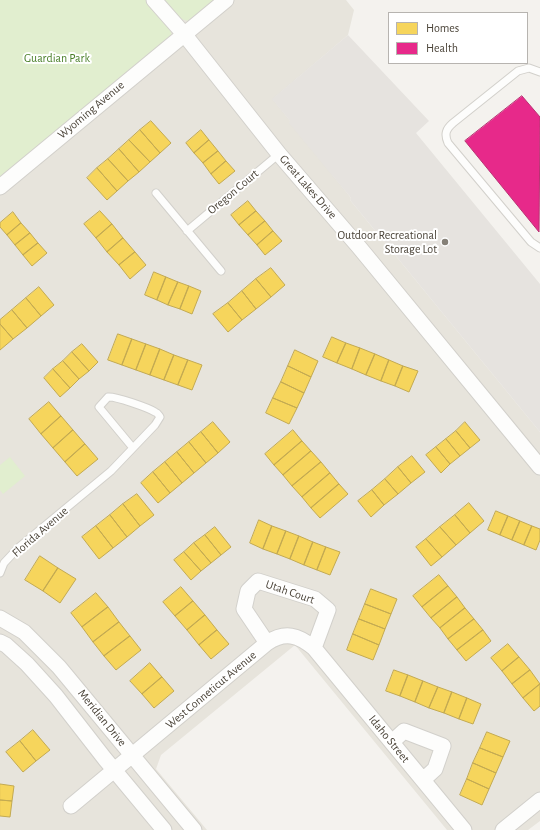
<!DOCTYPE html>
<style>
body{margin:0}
#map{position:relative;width:540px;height:830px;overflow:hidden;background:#f4f2ee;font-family:"Alegreya Sans",sans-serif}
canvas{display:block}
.legend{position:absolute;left:388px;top:12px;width:140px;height:52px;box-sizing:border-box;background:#fff;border:1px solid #b7b4b0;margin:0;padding:5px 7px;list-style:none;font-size:12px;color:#4b4439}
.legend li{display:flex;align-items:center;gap:8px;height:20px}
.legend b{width:20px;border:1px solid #b7b4b0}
</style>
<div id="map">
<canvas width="540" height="830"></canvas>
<ul class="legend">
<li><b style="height:11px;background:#f6d55c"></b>Homes</li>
<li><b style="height:11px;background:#e7298a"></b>Health</li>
</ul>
</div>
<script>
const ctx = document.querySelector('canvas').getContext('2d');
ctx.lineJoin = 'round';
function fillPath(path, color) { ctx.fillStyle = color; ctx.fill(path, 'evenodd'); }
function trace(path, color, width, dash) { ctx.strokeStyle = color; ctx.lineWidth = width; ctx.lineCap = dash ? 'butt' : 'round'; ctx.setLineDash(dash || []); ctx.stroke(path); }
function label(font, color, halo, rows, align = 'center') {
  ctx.font = font + ' "Alegreya Sans",sans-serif'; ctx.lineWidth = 4; ctx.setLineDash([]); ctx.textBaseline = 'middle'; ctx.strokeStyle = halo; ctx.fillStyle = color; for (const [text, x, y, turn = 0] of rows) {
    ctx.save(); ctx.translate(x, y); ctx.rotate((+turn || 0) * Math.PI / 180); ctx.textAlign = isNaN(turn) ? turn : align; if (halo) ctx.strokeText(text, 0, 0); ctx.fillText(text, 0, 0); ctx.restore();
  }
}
fillPath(new Path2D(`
 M0 0H346L354 10 348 35 273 99 351 198 350 200 540 432V821L528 830H447L295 645 161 755 156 769 207 830H0Z`), '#e7e4dc');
fillPath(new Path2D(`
 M0 0H146L170 29 172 36 0 179Z
 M164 0H218L192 21C177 21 173 11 164 0Z
 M10 457 25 476 3 494 0 490V465Z`), '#e1eecf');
fillPath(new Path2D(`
 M348 35 429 121 416 133 540 284V432L350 200 351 198 289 123 290 121 272 99Z`), '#e6e3df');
const homes = new Path2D(`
 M151 121 171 143 160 153 140 130Z
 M140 130 160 153 150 162 129 140Z
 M201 130 209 140 194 153 186 143Z
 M129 140 150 162 139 172 119 149Z
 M209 140 218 151 203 163 194 153Z
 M119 149 139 172 128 181 108 159Z
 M218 151 226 161 211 174 203 163Z
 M108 159 128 181 117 191 97 168Z
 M226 161 235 171 219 184 211 174Z
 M97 168 117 191 107 200 87 178Z
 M248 201 256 211 239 225 231 215Z
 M100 211 112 224 96 238 84 224Z
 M256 211 265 221 248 235 239 225Z
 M13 212 21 223 7 235 0 227V223Z
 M265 221 273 231 257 245 248 235Z
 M21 223 30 233 15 245 7 235Z
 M112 224 123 238 107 252 96 238Z
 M273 231 282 241 265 255 257 245Z
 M30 233 38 243 23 255 15 245Z
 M123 238 135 252 119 265 107 252Z
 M38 243 47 253 32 266 23 255Z
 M135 252 146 265 130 279 119 265Z
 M271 268 285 285 271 297 256 279Z
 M154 272 166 277 157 300 145 295Z
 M166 277 178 282 168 305 157 300Z
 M256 279 271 297 256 309 242 291Z
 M178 282 189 286 180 309 168 305Z
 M189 286 201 291 192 314 180 309Z
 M39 287 54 305 41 316 26 298Z
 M242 291 256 309 242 320 228 303Z
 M26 298 41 316 27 328 12 310Z
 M228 303 242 320 228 332 213 314Z
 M12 310 27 328 13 339 0 324V320Z
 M0 324 13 339 0 350Z
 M118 334 132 339 122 365 108 360Z
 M332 337 346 343 337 363 323 357Z
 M132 339 146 344 136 370 122 365Z
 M346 343 360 348 352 369 337 363Z
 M82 344 98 362 89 371 72 352Z
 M146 344 160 349 150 375 136 370Z
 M360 348 375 354 366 375 352 369Z
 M160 349 174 355 164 380 150 375Z
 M295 350 318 361 311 377 288 366Z
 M72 352 89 371 79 379 63 361Z
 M375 354 389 360 381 381 366 375Z
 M174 355 188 360 178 385 164 380Z
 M188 360 202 365 192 390 178 385Z
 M389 360 403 366 395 386 381 381Z
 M63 361 79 379 70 388 53 369Z
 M288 366 311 377 304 393 281 382Z
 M403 366 418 371 409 392 395 386Z
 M53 369 70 388 60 397 44 378Z
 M281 382 304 393 297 408 273 398Z
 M273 398 297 408 289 424 266 413Z
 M49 402 61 416 41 434 29 419Z
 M61 416 73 430 53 448 41 434Z
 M213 422 230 442 218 453 201 432Z
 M465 422 480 440 470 448 456 431Z
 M73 430 85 444 65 462 53 448Z
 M293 430 302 441 274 465 265 454Z
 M456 431 470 448 460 456 446 439Z
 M201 432 218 453 206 463 189 442Z
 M446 439 460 456 450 464 436 447Z
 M302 441 311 451 283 475 274 465Z
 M189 442 206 463 194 473 177 452Z
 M85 444 98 459 77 476 65 462Z
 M436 447 450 464 441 473 426 455Z
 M311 451 321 462 292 486 283 475Z
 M177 452 194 473 182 483 165 462Z
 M412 456 425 472 411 483 398 467Z
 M165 462 182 483 170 493 153 472Z
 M321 462 330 473 302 497 292 486Z
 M398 467 411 483 398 494 385 479Z
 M153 472 170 493 158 503 141 483Z
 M330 473 339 484 311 508 302 497Z
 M385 479 398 494 384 505 372 490Z
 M339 484 348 494 320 518 311 508Z
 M372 490 384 505 371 517 358 501Z
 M137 494 154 515 140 526 123 504Z
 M469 503 484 521 470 533 455 515Z
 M123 504 140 526 127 537 110 515Z
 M496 511 508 516 500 535 488 530Z
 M110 515 127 537 113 548 96 526Z
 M455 515 470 533 456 545 440 527Z
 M508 516 520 521 512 540 500 535Z
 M259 520 272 526 263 549 250 543Z
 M520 521 532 526 524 545 512 540Z
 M96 526 113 548 99 559 82 537Z
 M272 526 286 531 277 554 263 549Z
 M532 526 540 529V540L536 550 524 545Z
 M215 527 231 547 221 555 205 535Z
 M440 527 456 545 442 557 426 539Z
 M286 531 299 536 290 559 277 554Z
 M205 535 221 555 211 563 194 543Z
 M299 536 313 542 304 565 290 559Z
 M426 539 442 557 431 566 416 547Z
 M313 542 326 547 317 570 304 565Z
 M194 543 211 563 201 571 184 552Z
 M326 547 340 552 330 575 317 570Z
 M184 552 201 571 191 580 174 560Z
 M40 556 58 568 43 591 25 580Z
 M58 568 76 579 60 603 43 591Z
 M439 575 448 586 422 607 413 596Z
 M448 586 457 597 431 618 422 607Z
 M181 587 193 601 175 616 163 602Z
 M371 589 397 599 391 614 365 604Z
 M96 593 108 607 82 627 71 613Z
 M457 597 465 608 440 628 431 618Z
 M193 601 205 615 187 630 175 616Z
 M365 604 391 614 385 629 359 619Z
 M108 607 119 622 93 642 82 627Z
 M465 608 474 619 448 639 440 628Z
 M205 615 217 630 199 645 187 630Z
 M359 619 385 629 379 645 353 634Z
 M474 619 483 630 457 650 448 639Z
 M119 622 130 636 104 656 93 642Z
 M217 630 229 644 211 659 199 645Z
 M483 630 491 641 466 661 457 650Z
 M353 634 379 645 373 660 347 650Z
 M130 636 141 650 116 670 104 656Z
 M508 644 519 657 502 671 491 658Z
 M519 657 530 670 512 684 502 671Z
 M150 663 162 677 142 694 130 681Z
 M394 670 408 675 400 696 386 691Z
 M530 670 540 684 523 698 512 684Z
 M408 675 423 681 415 702 400 696Z
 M162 677 174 691 154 708 142 694Z
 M423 681 438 687 429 708 415 702Z
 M540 684V706L534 711 523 698Z
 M438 687 452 692 444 713 429 708Z
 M452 692 467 698 459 719 444 713Z
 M467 698 481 704 473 724 459 719Z
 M33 730 50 750 36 761 20 741Z
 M487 732 510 741 503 757 480 748Z
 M20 741 36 761 23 772 6 752Z
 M480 748 503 757 496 773 473 763Z
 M473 763 496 773 489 789 467 779Z
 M467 779 489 789 482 805 460 795Z
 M0 784 14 786 12 801 0 800Z
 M0 800 12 801 10 817 0 816Z`);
fillPath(homes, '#f6d55c');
trace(homes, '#c3aa52', 1);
const health = new Path2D(`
 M522 96 540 117 539 232 465 141Z`);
fillPath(health, '#e7298a');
trace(health, '#b83172', 1);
const lane = new Path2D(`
 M540 72 529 68 518 71 453 123C446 129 444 134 448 143L531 242 540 248
 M156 193 221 271
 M187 231 279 154
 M0 573 4 563 18 548 111 471 133 448 99 407 108 397C115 396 149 408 155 412 158 413 158 414 160 417L155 425 133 448`);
const street = new Path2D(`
 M154 0 184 34 279 154 359 247 540 467
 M0 187 226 0
 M0 618 24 632 59 667 194 830
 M0 642 6 645 27 664 56 696 105 759 164 830
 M267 643 244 609 248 591 258 581 315 599 328 610 314 648
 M392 742 404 731 443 746 435 769 423 780
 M71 806 267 643C285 631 298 635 314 648L464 830
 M503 830 540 800`);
trace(lane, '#d2d0cb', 9);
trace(street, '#d2d0cb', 17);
trace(lane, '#fdfdfc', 7);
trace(street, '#fdfdfc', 15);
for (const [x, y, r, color] of [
 [445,242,4,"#868178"]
]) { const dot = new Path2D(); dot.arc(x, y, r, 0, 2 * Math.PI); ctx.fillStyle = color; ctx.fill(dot); trace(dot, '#fff', 1.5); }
label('12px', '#4a7f2a', '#fff', [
 ["Guardian Park",57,58]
]);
label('12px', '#4b4439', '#fff', [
 ["Wyoming Avenue",91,110,-40],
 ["Great Lakes Drive",308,187,49],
 ["Oregon Court",233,192,-40],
 ["Florida Avenue",40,532,-41],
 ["Utah Court",290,592,19],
 ["West Conneticut Avenue",211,690,-40],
 ["Meridian Drive",102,718,51],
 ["Idaho Street",389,739,51]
]);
label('12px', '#4b4439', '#fff', [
 ["Outdoor Recreational",437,235],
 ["Storage Lot",437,249]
], 'right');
</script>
